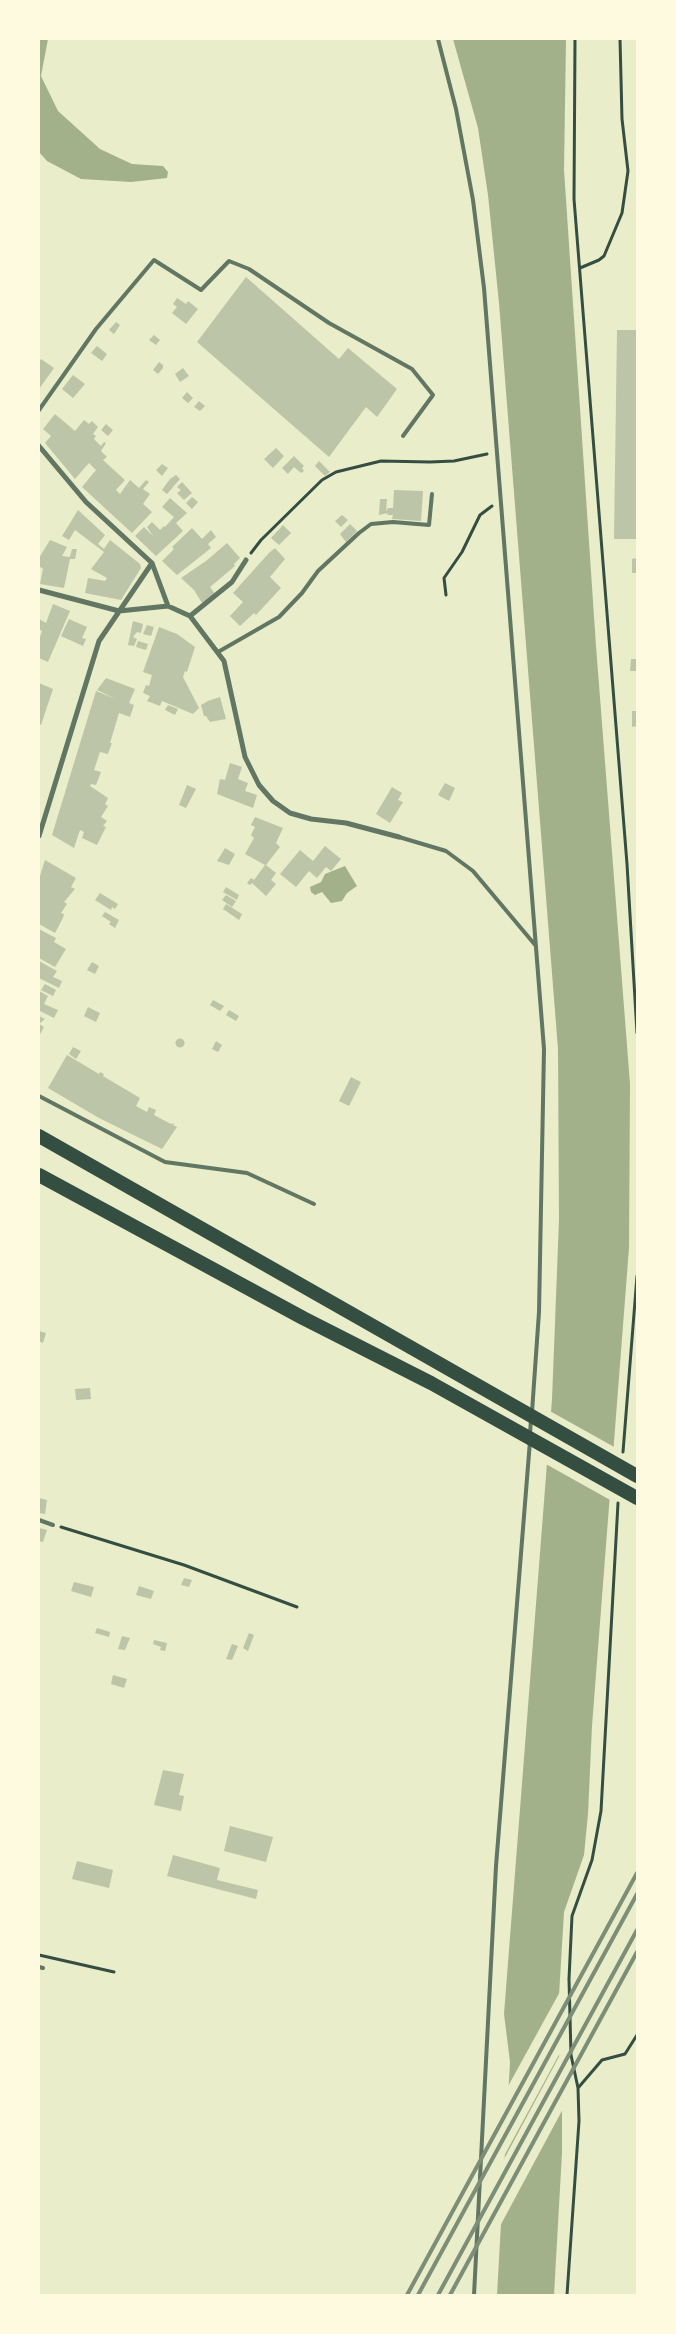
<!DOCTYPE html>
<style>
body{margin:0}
#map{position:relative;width:676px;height:2334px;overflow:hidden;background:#e9edc9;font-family:"Work Sans",sans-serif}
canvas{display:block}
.frame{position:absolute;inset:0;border:40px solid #fefae0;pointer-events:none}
</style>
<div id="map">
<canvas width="676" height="2334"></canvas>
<div class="frame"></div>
</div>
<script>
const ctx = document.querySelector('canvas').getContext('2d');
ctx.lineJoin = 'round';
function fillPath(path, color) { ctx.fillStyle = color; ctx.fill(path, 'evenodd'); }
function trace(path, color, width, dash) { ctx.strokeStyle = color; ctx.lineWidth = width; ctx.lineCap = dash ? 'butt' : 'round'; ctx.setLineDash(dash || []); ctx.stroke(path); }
fillPath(new Path2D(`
 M39 39H48L41 76 58 111 100 149 132 164 163 166 168 172 167 178 131 182 81 179 47 161 39 152Z
 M453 39H566L564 170 596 646 630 1084 629 1248 592 1726 588 1814 584 1855 564 1912 557 2029 562 2091V2153L554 2295H497L510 2062 504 2014 552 1399 559 1220 558 1049 499 303 488 195 478 128Z
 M345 866 357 886 347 893 342 901 331 903 322 892 315 895 311 892 310 887 321 882 325 874Z`), '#a3b18a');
fillPath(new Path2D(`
 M548 1410 616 1448 612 1501 544 1463Z
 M562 1988 559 2029 561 2051 503 2158 506 2090Z
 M561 2053 564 2107 499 2228 503 2161Z`), '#e9edc9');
fillPath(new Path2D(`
 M246 277 339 359 348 348 397 389 377 417 366 407 329 457 197 342Z
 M177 298 186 304 188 301 198 309 186 324 172 313 177 307 173 304Z
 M116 322 120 325 114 334 109 330Z
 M617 330H637V539H614Z
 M154 335 160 340 156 345 149 340Z
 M97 346 107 354 102 361 91 353Z
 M41 359 54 368 39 389V363Z
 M159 362 163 365V368L158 374 153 370Z
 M183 368 189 376 180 382 175 374Z
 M73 375 85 384 73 398 62 389Z
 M187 392 193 398 188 403 182 398Z
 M199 401 205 406 200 411 194 407Z
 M55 414 75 431 84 420 89 424 92 421 98 427 93 434 96 436 94 439 101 446 104 442 106 443 101 451 107 457 103 460 125 480 116 490 120 494 130 480 139 488 146 480 149 482 143 489 150 494 143 504 152 512 132 533 82 487 96 470 89 463 75 479 45 443 51 436 43 429Z
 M106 424 113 430 108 436 101 430Z
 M276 448 284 456 273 468 264 459Z
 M294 456 304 466 302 468 304 471 301 473 294 467 288 474 282 468Z
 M319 461 330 472 325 476 315 466Z
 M162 464 168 468 162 476 156 470Z
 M176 475 180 479 167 494 162 490 170 479Z
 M182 482 192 493 184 500 177 493 181 490 177 487Z
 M394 490 423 491 421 521 392 519 393 515H387L388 513 379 515 380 499H387L386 511 388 508H393Z
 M192 497 198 502 192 509 186 503Z
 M170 498 187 513 176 523 183 531 156 556 135 536 144 527 153 536 147 527 152 522 160 530 164 526 165 527 174 517 162 507Z
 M78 510 105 535 98 544 104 549 110 540 140 564 141 568 121 600 85 593 88 578 105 581 107 578 91 569 104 552 75 530 69 540 62 536Z
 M342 515 348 520 341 527 335 521Z
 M350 524 357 531 346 542 340 534Z
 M283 525 291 533 279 545 271 538Z
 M192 528 202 539 211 530 216 537 208 544 211 548 177 575 162 561 174 549 172 547Z
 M50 540 67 547 62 556 70 557 72 549H77L75 559H70L64 588 40 584 43 569 39 566V558Z
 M227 543 240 558 234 564 235 566 210 587 215 594 202 603 194 590 181 578 206 561Z
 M275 548 285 559 270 577 281 588 256 615 254 613 240 626 230 616 243 602 233 593 269 553Z
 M637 558V573H632V559Z
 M53 604 70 611 48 662 39 658V640L42 631 39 629V619L46 623Z
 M69 619 87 627 82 638 86 639 83 646 61 636Z
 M133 621 143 624 141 633 137 632 133 637 137 639 134 646 128 645Z
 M147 625 154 627 151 636 143 634Z
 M159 627 177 634 195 647 187 672 185 671 183 677 199 708 193 714 162 701 160 706 147 701 150 696 143 693 146 685 149 686 152 675 143 672Z
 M138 641 148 644 146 650 136 647Z
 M631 659H637V671H630Z
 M106 678 135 689 129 703 134 705 130 717 119 713 110 743H112L108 754 100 752 94 770 101 772 96 785 91 784 90 786 108 798 105 804 108 806 101 817 107 821 103 826 106 827 97 845 82 838 84 832 80 830 74 848 52 835 96 691 116 699 97 690Z
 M39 683 53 689 41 725 39 724Z
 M220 697 226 719 210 722 206 716H204L201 705 208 701Z
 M168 705 178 709 175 715 165 710Z
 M632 711H637V726L632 727Z
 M230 763 242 767 238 779 248 783 245 791 257 795 253 808 217 794 220 779 225 780Z
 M445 783 455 788 449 801 438 795Z
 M187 785 196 789 186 808 179 805Z
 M392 787 402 793 398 800 403 802 390 823 376 814Z
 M255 817 283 828 276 843 280 847 266 865 276 873 271 880 276 884 266 896 252 883 250 885 247 883 251 878 254 880 265 865 245 854 254 838 251 835 255 827 251 825Z
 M325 846 341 859 331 871 326 867 317 878 309 871 296 887 280 874 300 850 313 861Z
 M225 848 235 854 229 865 217 861Z
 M45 860 76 878 71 887 75 889 64 902 67 904 61 913 64 914 63 918 55 933 39 924V879Z
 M226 887 239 895 237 900 223 892Z
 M100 893 118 904 115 909 112 907 111 910 95 900Z
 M226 895 236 901 232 907 222 900Z
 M226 904 242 914 239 920 223 909Z
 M105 912 119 920 115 928 109 924 111 922 102 916Z
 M39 929 56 938 54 942 66 949 55 967 39 958Z
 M39 961 57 971 53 977 62 981 59 988 39 978Z
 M92 962 99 966 95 974 87 970Z
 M45 984 56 990 53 996 41 990Z
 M39 991 48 996 44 1004 58 1010 54 1018 40 1011 39 1014Z
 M213 1000 224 1006 220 1011 210 1005Z
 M88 1007 100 1013 96 1022 84 1016Z
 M229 1010 239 1016 236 1021 226 1015Z
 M39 1016 45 1019 39 1024 44 1027 39 1036Z
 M175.5 1043a4.5 4.5 0 1 1 9 0a4.5 4.5 0 1 1-9 0Z
 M216 1041 222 1045 218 1052 212 1049Z
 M73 1047 81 1051 76 1059 69 1054Z
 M67 1055 99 1074 100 1072 104 1074 103 1076 140 1098 136 1106 147 1112 149 1107 156 1110 154 1115 171 1124 174 1123 173 1125 177 1127 162 1149 99 1118 48 1088Z
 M351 1077 361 1082 349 1106 339 1101Z
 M39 1331 46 1333 43 1343 39 1341Z
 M90 1388 91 1399 76 1400 75 1389Z
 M39 1498 47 1500 45 1514 39 1513Z
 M39 1528 47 1530 43 1542 39 1541Z
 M184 1578 192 1580 189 1587 181 1585Z
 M74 1582 94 1587 91 1597 71 1591Z
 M139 1586 154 1591 151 1599 136 1595Z
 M97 1628 110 1632 109 1637 95 1633Z
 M249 1633 254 1635 248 1651 243 1648Z
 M122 1636 130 1638 125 1650 118 1649Z
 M154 1640 167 1643 165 1651 160 1650 161 1647 153 1644Z
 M232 1644 238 1646 232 1660 226 1659Z
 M113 1675 127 1679 124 1688 111 1684Z
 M163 1770 184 1774 179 1795 184 1796 181 1811 154 1805Z
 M230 1826 273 1837 266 1862 224 1851Z
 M173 1855 220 1868 217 1880 258 1890 256 1899 167 1876Z
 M77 1861 113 1870 109 1888 72 1879Z`), '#bcc5a7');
trace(new Path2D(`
 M575 39 574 199 627 864 637 1033
 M580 268 599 260 604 256 622 213 628 171 622 119 620 39
 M251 553 261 540 322 480 336 472 381 461 430 462 454 461 487 454
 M446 595 444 578 462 552 480 515 492 506
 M623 1452 637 1276
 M61 1527 184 1565 297 1607
 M39 1955 114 1972
 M578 2088 602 2060 625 2054 637 2035
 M567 2295 579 2121 578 2088 571 2055 569 1979 572 1916 592 1860 601 1811 618 1503`), '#344e41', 3);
trace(new Path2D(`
 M438 39 456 109 473 200 484 288 544 1049 539 1312 532 1412
 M39 410 96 329 154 260 201 290 229 261 249 269 329 323 412 369 433 395 403 436
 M218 652 279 617 302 593 318 571 359 533 371 524 393 522 429 525 432 494
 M399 837 446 851 473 871 536 946
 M39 1096 165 1162 247 1173 314 1204
 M530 1434 531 1419
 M39 1520 53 1525
 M39 1967 43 1968
 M474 2295 496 1866 530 1441`), '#617663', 4);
trace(new Path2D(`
 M39 446 86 502 152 563 168 606
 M39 590 119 611 168 606
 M168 606 190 616 224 661 245 757 259 785 273 801 290 813 311 819 346 823 399 837
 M190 616 232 582 246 560
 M39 836 99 641 152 563`), '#617663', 5);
trace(new Path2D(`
 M39 1136 637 1476
 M39 1175 303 1318 431 1383 637 1498`), '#344e41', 14);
trace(new Path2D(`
 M407 2295 637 1873
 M418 2295 637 1894
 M438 2295 637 1930
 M450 2295 637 1952`), '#7c8e77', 4);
</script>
